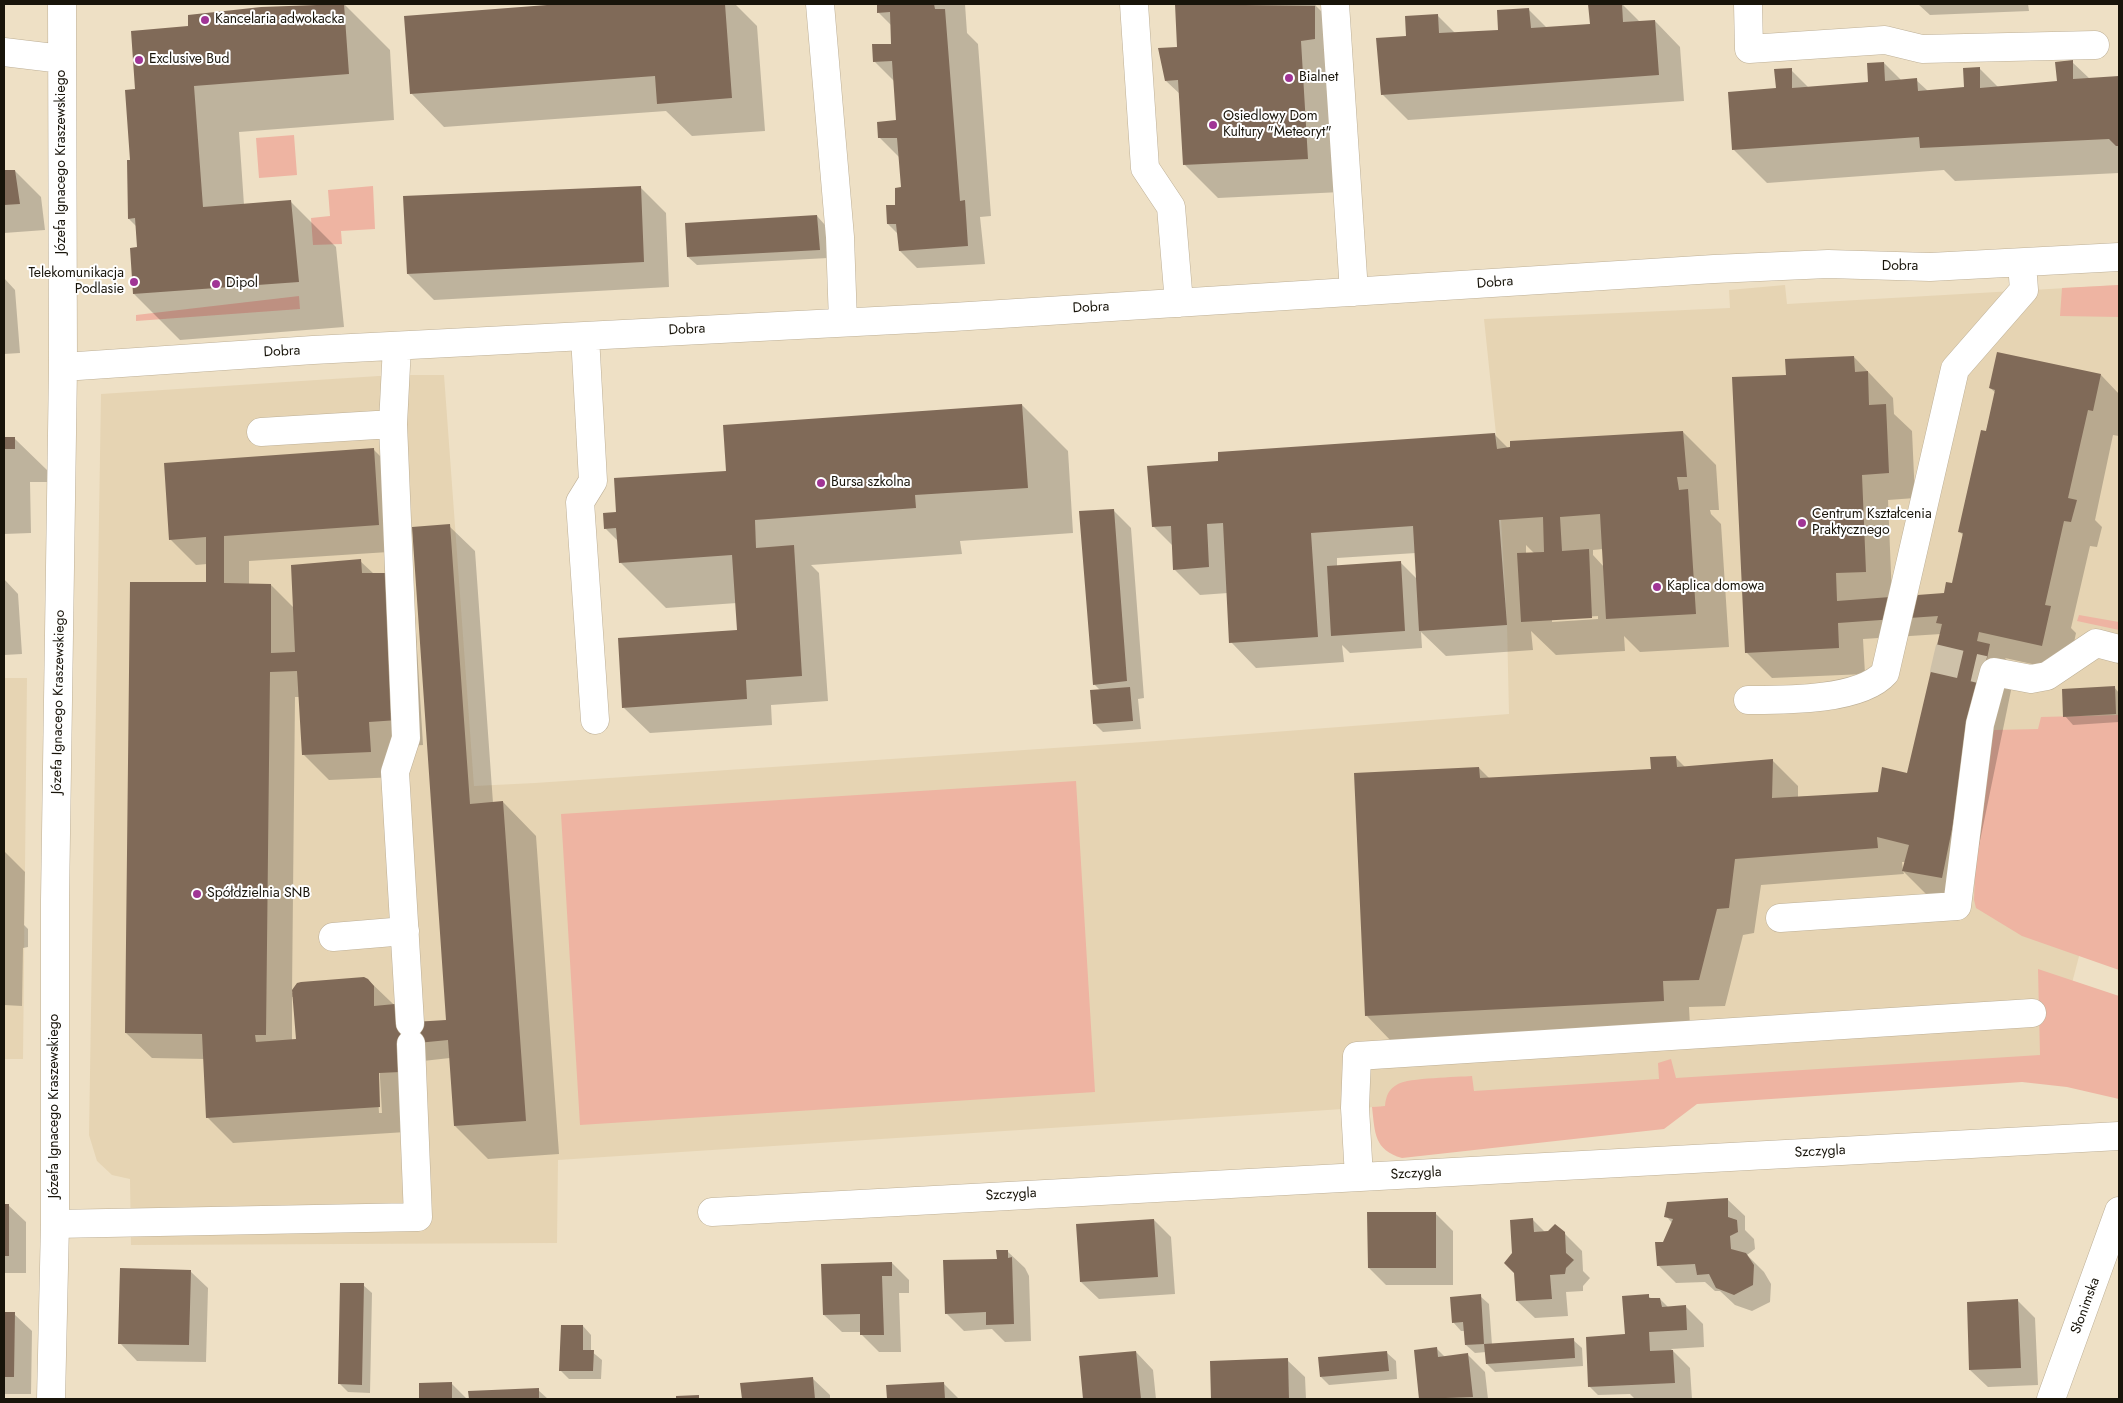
<!DOCTYPE html>
<meta charset="utf-8">
<style>
body{margin:0}
#map{position:relative;width:2123px;height:1403px;overflow:hidden;background:#eee0c5;font-family:Jost,sans-serif}
canvas{display:block}
.frame{position:absolute;inset:0;border:5px solid #18140a;pointer-events:none}
</style>
<div id="map">
<canvas width="2123" height="1403"></canvas>
<div class="frame"></div>
</div>
<script>
const ctx = document.querySelector('canvas').getContext('2d');
ctx.lineJoin = 'round';
function fillPath(path, color) { ctx.fillStyle = color; ctx.fill(path, 'evenodd'); }
function trace(path, color, width, dash) { ctx.strokeStyle = color; ctx.lineWidth = width; ctx.lineCap = dash ? 'butt' : 'round'; ctx.setLineDash(dash || []); ctx.stroke(path); }
function label(font, color, halo, rows, align = 'center') {
  ctx.font = font + ' Jost,sans-serif'; ctx.lineWidth = 4; ctx.setLineDash([]); ctx.textBaseline = 'middle'; ctx.strokeStyle = halo; ctx.fillStyle = color; for (const [text, x, y, turn = 0] of rows) {
    ctx.save(); ctx.translate(x, y); ctx.rotate((+turn || 0) * Math.PI / 180); ctx.textAlign = isNaN(turn) ? turn : align; if (halo) ctx.strokeText(text, 0, 0); ctx.fillText(text, 0, 0); ctx.restore();
  }
}
fillPath(new Path2D(`
 M1785 285 1787 304 2119 285V804L2051 1063 558 1160 557 1243 131 1245 130 1179 112 1175 97 1161 89 1135 101 394 394 375H444L474 786 535 783 1143 742 1509 714 1507 624 1496 434 1484 319 1730 308 1729 290Z
 M4 678H27L23 1059H4Z`), '#e6d4b3');
fillPath(new Path2D(`
 M294 135 297 175 259 178 256 138Z
 M373 186 375 229 341 231 342 244 313 245 311 218 330 216 328 190Z
 M2119 285V317L2060 316 2062 288Z
 M299 296 300 309 136 321V315Z
 M2079 615 2119 622V630L2077 621Z
 M2119 715V970L2022 936 1976 908 1974 900 1978 795 1994 730 2038 729 2041 717Z
 M1076 781 1095 1092 580 1125 561 814Z
 M2038 969 2119 996V1099L2067 1087 2022 1082 1697 1104 1664 1129 1402 1158C1374 1150 1375 1133 1372 1107L1385 1106C1386 1095 1389 1089 1398 1084 1408 1078 1458 1077 1472 1076L1474 1091 1659 1079 1658 1063 1671 1059 1676 1078 2040 1055Z`), '#eeb4a2');
fillPath(new Path2D(`
 M344 4 390 50 394 120 239 132 244 205 290 201 336 247 344 327 180 340 134 294 138 248 136 226 129 219 137 91 190 27Z
 M577 4H735L757 26 765 131 692 136 666 111 444 127 411 93 406 17Z
 M878 4H965L967 33 978 44 991 216 980 217 985 264 917 268 900 251 898 234 888 224 903 188 900 158 880 138 898 121 895 82 874 61 893 45 892 26 879 13Z
 M1176 4H1314L1330 20 1341 192 1218 198 1185 165 1181 95 1166 81 1179 48Z
 M1622 4 1640 22 1655 21 1680 47 1684 101 1408 120 1382 94 1407 37 1437 15 1456 34 1499 31 1528 9 1547 28 1591 25 1590 6Z
 M1918 4H2028L2029 11 1930 15Z
 M2119 23V47L2118 24Z
 M2072 62 2090 79 2119 78V173L1955 181 1944 170 1767 183 1733 149 1791 70 1809 88 1869 83 1884 63 1902 81 1916 80 1928 91 1966 88 1979 68 1999 88 2058 82Z
 M4 171H15L41 197 45 230 4 233Z
 M640 187 666 213 669 287 434 300 408 274Z
 M817 216 825 225 828 258 697 265 688 257Z
 M4 278 15 290 20 353 4 354Z
 M1854 357 1893 398 1894 414 1912 431 1915 498 1888 500 1892 598 1944 595 1953 585 1964 536 1960 532 1996 393 1990 388 2101 375 2119 394V436L2113 435 2095 520 2102 527 2097 547 2090 546 2071 628 2076 633 2068 672 2005 658 2015 671 1967 904 1929 897 1903 871 1904 874 1761 885 1754 933 1743 935 1725 1006 1689 1007 1690 1026 1392 1042 1367 1016 1479 768 1490 779 1652 771 1676 758 1686 768 1772 760 1798 786V797L1879 793 1908 774 1941 634 1863 639 1865 674 1772 678 1746 652 1788 377ZM1902 862H1905L1903 870Z
 M1022 405 1068 451 1073 533 960 541 962 554 811 565 819 573 828 701 771 705 772 725 650 733 624 708 738 631 737 603 666 608 620 562 619 542 605 528 617 513 727 472Z
 M1683 432 1716 465 1719 510H1710L1711 514 1721 524 1729 647 1640 652 1624 636 1625 651 1556 655 1531 631 1533 650 1446 656 1421 632 1422 648 1350 653 1342 645 1344 662 1256 668 1231 642 1228 593 1200 595 1174 569 1173 546 1153 526 1220 462 1495 435 1509 449ZM1526 545 1535 554H1526ZM1603 549 1604 567 1593 555V550ZM1416 553 1417 579 1400 562 1337 567V558ZM1598 616V619L1552 622V619Z
 M4 438H14L48 471V482H30L31 533 4 534Z
 M373 449 399 475 404 551 249 561V584L271 585 294 608 360 561 374 574 414 600 423 745 394 747 397 777 329 780 303 754 300 697H295L292 993 368 980 412 1022 448 1021 449 526 475 551 493 803 503 802 536 836 559 1154 488 1159 455 1126 450 1058 414 1062 406 1132 233 1143 207 1117 205 1059 152 1058 126 1033 207 583V564L196 565 170 539ZM292 997H294L298 1040 292 1041ZM375 1037 378 1043 382 1113H379Z
 M1114 511 1131 528 1144 698 1138 699 1141 729 1103 732 1094 723 1101 691 1094 684Z
 M4 579 18 594 22 654 4 655Z
 M2114 687 2119 693V722L2073 725 2065 716Z
 M4 851 25 872 24 925 28 929V947L23 948 22 1006 4 1005Z
 M1727 1199 1745 1216V1230L1754 1239 1755 1249 1747 1255 1764 1272 1771 1284 1770 1302 1752 1311 1735 1305 1720 1291H1715L1705 1282 1676 1283 1658 1265 1673 1224 1666 1216Z
 M4 1205H8L26 1222V1273H4Z
 M1435 1213 1453 1231V1285H1386L1369 1268Z
 M1532 1219 1546 1233H1564L1582 1251 1583 1271 1590 1278 1583 1286V1291L1566 1292 1568 1316 1535 1318 1517 1301 1514 1253Z
 M1154 1220 1171 1237 1175 1294 1099 1299 1081 1282 1078 1225Z
 M1007 1251 1025 1268 1029 1276 1031 1341 1005 1342 992 1329 964 1331 946 1313Z
 M892 1263 909 1280V1293H899L901 1352H879L862 1335 861 1332H842L824 1315Z
 M190 1271 208 1288 206 1362 137 1361 120 1343Z
 M363 1285 372 1293 370 1393 348 1392 340 1384Z
 M1480 1296 1489 1304 1492 1345 1573 1340 1582 1348 1583 1366 1495 1372 1487 1364 1486 1352 1475 1353 1466 1345 1465 1331H1461L1453 1322Z
 M1648 1296 1652 1299H1660L1669 1308 1685 1306 1703 1324 1704 1347 1671 1349 1690 1368 1692 1399H1635L1630 1394 1598 1395 1589 1386 1626 1335Z
 M2018 1301 2035 1318 2038 1385 1988 1387 1970 1370Z
 M4 1314H14L32 1331 31 1394H4Z
 M583 1326 591 1335V1351L602 1360 601 1379H569L561 1371Z
 M1437 1349 1445 1357 1468 1355 1485 1372 1488 1399H1420L1415 1351Z
 M1136 1352 1153 1370 1156 1399H1085L1081 1357Z
 M1387 1353 1396 1361 1397 1379 1329 1385 1321 1377Z
 M1287 1360 1305 1377 1306 1399H1213L1211 1362Z
 M812 1378 830 1395V1399H743L742 1384Z
 M943 1383 959 1399H888V1386Z
 M420 1384H452L467 1399H420Z
 M538 1390 548 1399H470V1392Z`), '#0003');
fillPath(new Path2D(`
 M344 4 349 74 194 86 203 207 291 200 299 282 133 294 130 248 137 247 135 218 128 219 127 160H130L125 90 135 89 131 31 188 26V15L261 7Z
 M560 4H725L732 98 657 104 655 76 410 94 404 16Z
 M877 4H934L935 9H945L960 201 965 200 968 246 899 251 896 224H887L886 205H895V188L901 187 897 138H878L877 122 896 120 892 61 873 62 872 44H891L890 12 877 13Z
 M1175 4 1315 6V39L1301 41 1308 159 1183 165 1178 80 1165 81 1158 48 1177 47Z
 M1588 4H1622L1623 22 1655 20 1659 75 1381 95 1376 38 1406 36 1405 16 1438 14 1439 33 1498 30 1497 10 1529 8 1531 28 1590 24Z
 M2073 60V79L2119 76V146H2116L2109 139 1920 148 1919 137 1732 150 1728 92 1776 88 1774 69 1792 68V88L1868 82 1867 63 1884 62 1885 81 1917 78 1918 91 1964 87 1963 68 1980 67V88L2057 81 2055 62Z
 M4 170H15L20 204 4 205Z
 M641 186 644 262 407 274 403 196Z
 M817 215 820 250 687 257 685 223Z
 M1997 352 2101 374 2093 411 2088 410 2068 498 2077 500 2071 522 2064 521 2045 605 2051 606 2042 646 1979 632 1977 641 1990 644 1942 878 1902 871 1909 845 1877 837 1878 848 1735 859 1729 908 1717 909 1699 980 1663 981 1664 1001 1365 1016 1354 773 1479 767 1480 778 1651 769 1650 757 1676 756 1677 767 1773 759 1772 798 1878 792 1882 767 1907 773 1942 624 1936 623 1938 616 1838 623 1839 648 1745 653 1732 377 1786 375 1785 359 1854 356 1855 372 1868 371 1869 405 1886 404 1889 473 1862 475 1866 572 1836 573 1837 601 1944 593 1946 582 1952 583 1963 533 1958 532 1981 430 1986 431 1995 390 1989 388Z
 M1022 404 1028 488 915 495 916 508 755 520 756 548 794 545 802 676 746 680 747 699 622 708 618 638 737 630 732 555 619 563 616 528 604 529 603 513 616 512 614 478 726 471 723 425Z
 M1683 431 1687 477H1677L1679 490 1688 489 1696 614 1606 619 1600 514 1560 517 1562 551 1589 549 1592 618 1521 622 1517 553 1544 552 1543 517 1499 520 1507 625 1419 631 1413 526 1311 533 1318 637 1229 643 1223 523 1207 524 1209 567 1173 570 1171 526 1152 527 1147 466 1218 461V452L1495 433 1497 449 1510 447V441Z
 M4 437H15V449H4Z
 M374 448 379 525 224 536V583L271 584V653L295 652 291 565 361 559 362 573H389L398 720 369 722 371 752 302 755 297 671 270 672 266 1035H255L256 1042 296 1039 292 990 297 983 301 982 364 977 368 979 374 986V1006L395 1004 398 1023 446 1020 412 527 450 524 470 804 503 801 526 1121 454 1126 448 1040 397 1045 400 1072 379 1073 380 1107 206 1118 202 1034 125 1033 130 582H206V537L169 540 164 463Z
 M1114 509 1127 681 1093 685 1079 511Z
 M1401 561 1405 631 1331 636 1327 566Z
 M2115 686 2116 714 2063 717 2062 689Z
 M1130 687 1133 721 1093 724 1090 690Z
 M1728 1198V1217L1737 1220 1738 1232 1730 1236 1731 1249 1746 1253 1754 1265 1753 1285 1734 1295 1716 1288 1709 1274 1697 1275 1695 1264 1657 1266 1655 1242H1663L1673 1219 1664 1217 1667 1202Z
 M4 1204H9V1256H4Z
 M1367 1212H1436V1268H1368Z
 M1533 1218 1534 1232 1548 1231 1555 1224 1565 1232 1566 1253 1574 1260 1566 1268 1565 1274 1550 1275 1552 1299 1516 1301 1514 1273 1504 1263 1512 1253 1510 1220Z
 M1154 1219 1158 1277 1080 1282 1076 1224Z
 M996 1250H1008V1258L1012 1257 1014 1324 986 1325V1312L945 1314 943 1260 997 1259Z
 M892 1262V1276H882L884 1335H860V1314L823 1315 821 1264Z
 M120 1268 191 1270 189 1345 118 1344Z
 M340 1283H364L362 1385 338 1384Z
 M1481 1294 1484 1344 1465 1345 1463 1322 1452 1323 1450 1297Z
 M1649 1294V1298H1660L1662 1307 1686 1305 1687 1330 1649 1332 1650 1351 1673 1350 1675 1383 1588 1387 1586 1337 1625 1334 1622 1296Z
 M2018 1299 2021 1368 1969 1370 1967 1302Z
 M4 1312H15L14 1377H4Z
 M561 1325H583V1350H594L593 1371H559Z
 M1574 1338 1575 1358 1486 1364 1484 1344Z
 M1437 1347 1438 1357 1468 1353 1473 1397 1419 1399 1414 1350Z
 M1136 1351 1141 1399H1083L1079 1356Z
 M1387 1351 1389 1371 1320 1377 1318 1357Z
 M1288 1358 1289 1399H1211L1210 1361Z
 M813 1377 815 1399H742L740 1383Z
 M452 1382V1399H419V1383Z
 M944 1382 945 1399H887L886 1385Z
 M539 1388V1399H469L468 1391Z
 M699 1395V1399H676V1396Z`), '#806a58');
trace(new Path2D(`
 M1933 658 1984 670`), '#cec1a9', 28, [28, 14]);
const minor = new Path2D(`
 M820 4 840 237 843 322
 M1134 4 1145 168 1171 207 1179 303
 M1335 4 1354 292
 M1748 4 1749 49 1885 40 1922 49 2095 45
 M4 52 62 59
 M585 336 593 481 580 502 595 720
 M63 367 313 350 953 317 1714 269 1828 264 1930 267 2119 257
 M393 424 406 738 395 772 410 1023
 M261 432 393 424 397 346
 M1748 700C1784 700 1860 701 1885 673L1955 369 2024 290 2022 263
 M1780 918 1957 906 1980 724 1994 672 2031 679 2047 676 2096 643 2119 649
 M333 937 405 931
 M1359 1177 1355 1108 1357 1056 2032 1013
 M712 1212 2119 1136
 M55 1224 418 1217 411 1044
 M51 1399 55 1224V900L63 367 62 4
 M2051 1399 2119 1211`);
trace(minor, '#bdaf96', 29);
trace(minor, '#fff', 28);
for (const [x, y, r, color] of [
 [205,20,5,"#a03495"],
 [139,60,5,"#a03495"],
 [1289,78,5,"#a03495"],
 [1213,125,5,"#a03495"],
 [134,282,5,"#a03495"],
 [216,284,5,"#a03495"],
 [821,483,5,"#a03495"],
 [1802,523,5,"#a03495"],
 [1657,587,5,"#a03495"],
 [197,894,5,"#a03495"]
]) { const dot = new Path2D(); dot.arc(x, y, r, 0, 2 * Math.PI); ctx.fillStyle = color; ctx.fill(dot); trace(dot, '#fff', 2); }
label('14px', '#18140a', '#fff', [
 ["Kancelaria adwokacka",215,20],
 ["Exclusive Bud",149,60],
 ["Bialnet",1299,78],
 ["Osiedlowy Dom",1223,117],
 ["Kultury \"Meteoryt\"",1223,133],
 ["Telekomunikacja",124,274,"right"],
 ["Podlasie",124,290,"right"],
 ["Dipol",226,284],
 ["Bursa szkolna",831,483],
 ["Centrum Kształcenia",1812,515],
 ["Praktycznego",1812,531],
 ["Kaplica domowa",1667,587],
 ["Spółdzielnia SNB",207,894]
], 'left');
label('14px', '#18140a', '#fff', [
 ["Józefa Ignacego Kraszewskiego",62,162,-90],
 ["Dobra",1900,267],
 ["Dobra",1495,283,-4],
 ["Dobra",1091,308,-3],
 ["Dobra",687,330,-3],
 ["Dobra",282,352,-3],
 ["Józefa Ignacego Kraszewskiego",59,702,-89],
 ["Józefa Ignacego Kraszewskiego",55,1106,-90],
 ["Szczygla",1820,1152,-3],
 ["Szczygla",1416,1174,-3],
 ["Szczygla",1011,1195,-3],
 ["Słonimska",2086,1306,-70]
]);
</script>
